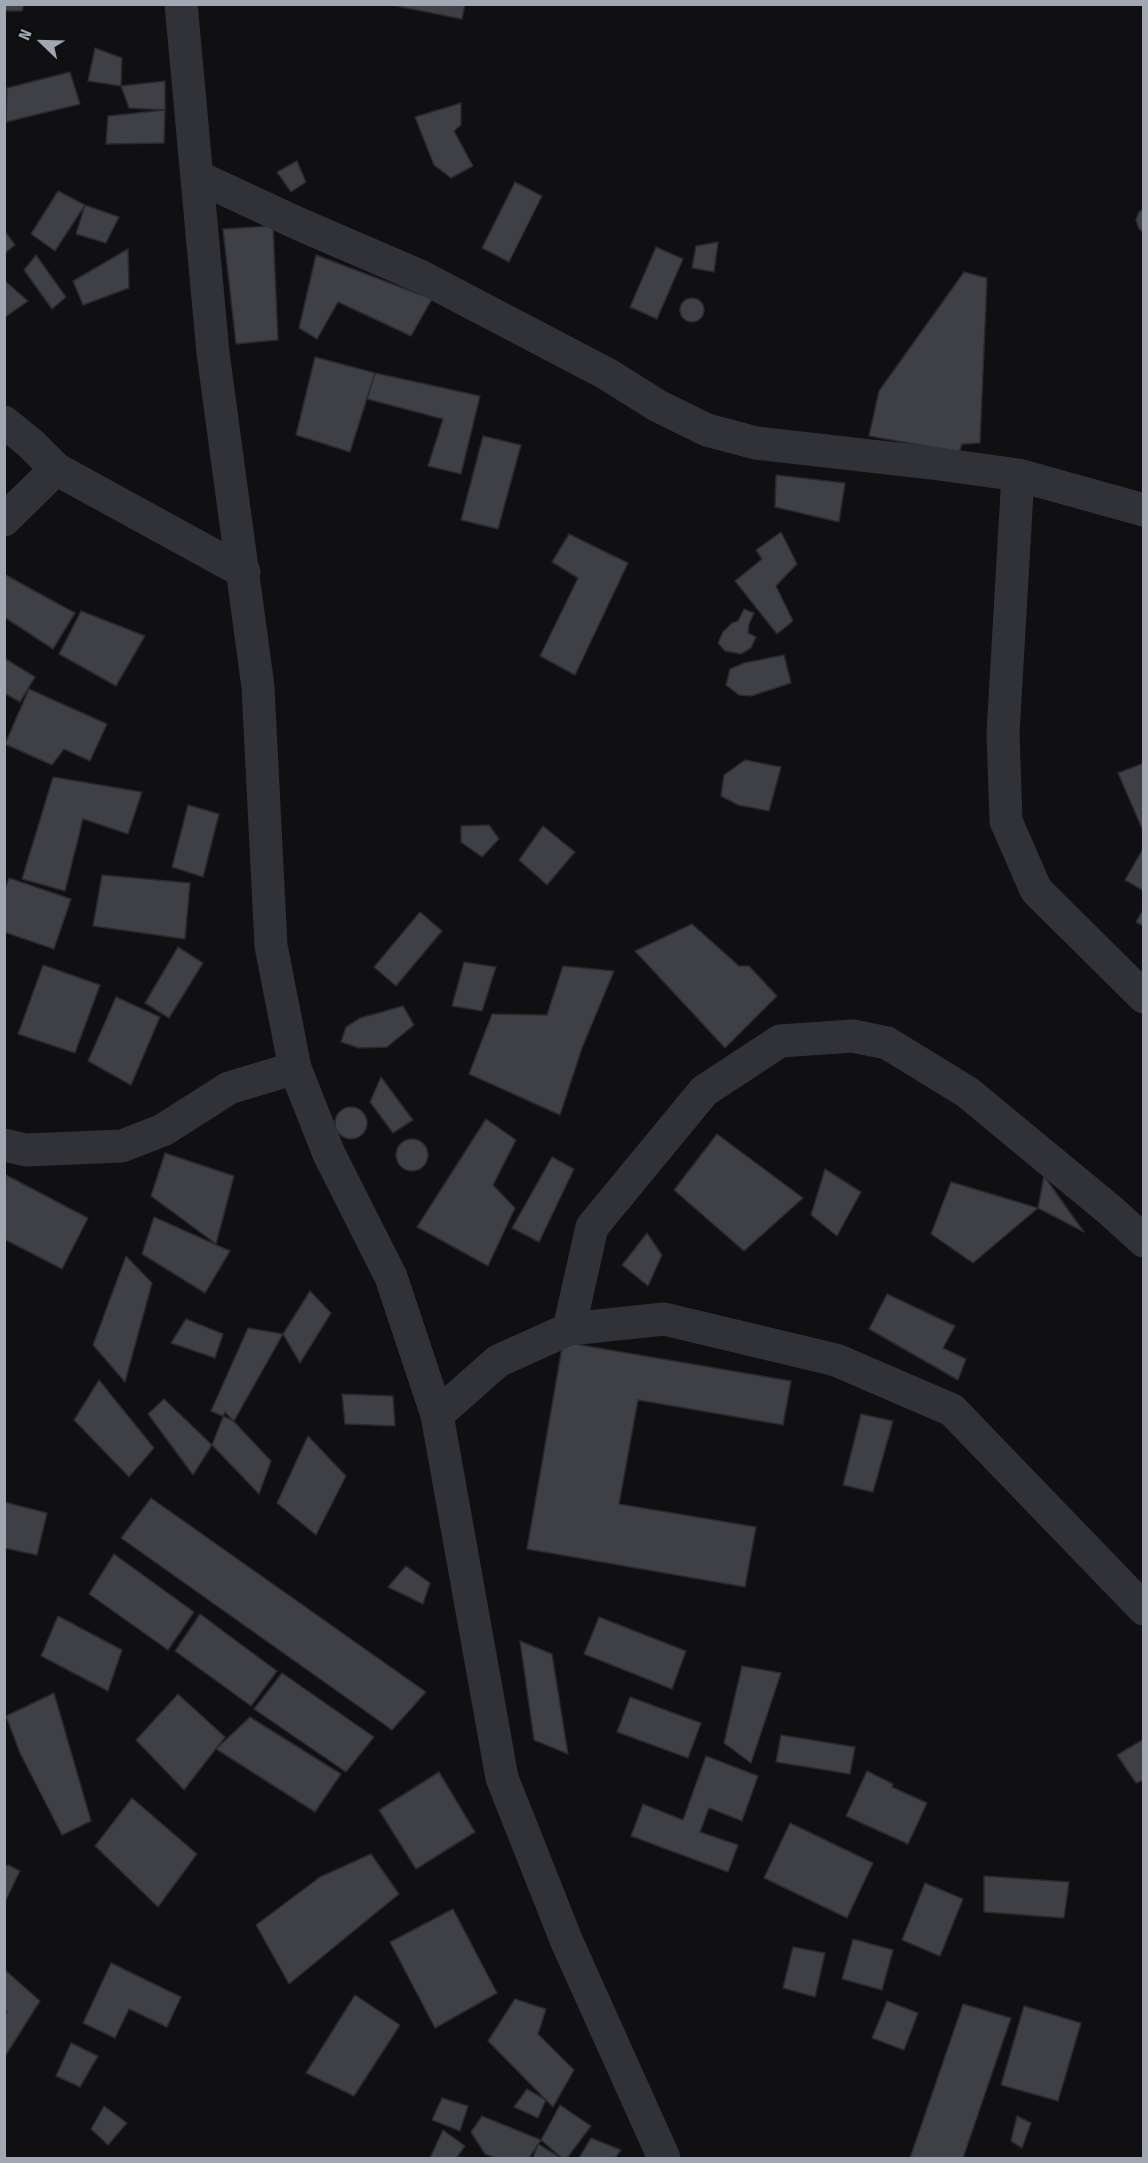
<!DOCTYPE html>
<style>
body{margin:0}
#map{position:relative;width:1148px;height:2163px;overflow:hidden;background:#101012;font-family:"Fira Sans Condensed",sans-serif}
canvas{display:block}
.frame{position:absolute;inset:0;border:6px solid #a1a8b3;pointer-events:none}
.north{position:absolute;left:12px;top:12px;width:60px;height:60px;-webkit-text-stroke:4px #0b0b0d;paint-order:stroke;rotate:293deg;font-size:16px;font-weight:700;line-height:24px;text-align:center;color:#a1a8b3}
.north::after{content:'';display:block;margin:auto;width:21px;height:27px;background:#a1a8b3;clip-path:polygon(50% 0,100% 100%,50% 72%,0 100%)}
</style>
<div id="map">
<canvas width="1148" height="2163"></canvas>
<div class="frame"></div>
<div class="north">N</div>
</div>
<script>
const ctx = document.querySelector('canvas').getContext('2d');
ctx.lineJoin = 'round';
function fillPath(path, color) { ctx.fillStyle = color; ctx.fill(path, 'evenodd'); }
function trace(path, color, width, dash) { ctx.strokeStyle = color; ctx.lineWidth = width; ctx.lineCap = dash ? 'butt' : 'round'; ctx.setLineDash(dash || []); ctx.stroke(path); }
const building = new Path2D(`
 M4 4H24L22 11H4Z
 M387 4H465L462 19Z
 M95 48 122 58 121 86 88 81Z
 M70 72 80 104 6 122 7 88Z
 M165 81V110L129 108 121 86Z
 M461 103V125L454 131 473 166 451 178 434 165 415 117Z
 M165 110 164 143 106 144 108 116Z
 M297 161 306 182 291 192 277 172Z
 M515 182 542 196 509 262 482 248Z
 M58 191 85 205 55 251 31 234Z
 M85 205 119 217 106 243 76 234Z
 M1144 209V232L1139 229 1136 220 1139 212Z
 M273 226 278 340 236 344 223 229Z
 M4 230 15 245 4 254Z
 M718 242 714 272 692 268 696 246Z
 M656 247 683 259 657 319 630 307Z
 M128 249 129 288 83 305 73 281Z
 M36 255 66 297 52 309 24 270Z
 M316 255 432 299 411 336 338 302 317 339 299 328Z
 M964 272 987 278 980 443 962 444 959 452 869 436 879 391Z
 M4 280 28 301 4 318Z
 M680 310a12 12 0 1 1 24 0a12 12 0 1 1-24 0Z
 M315 357 375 373 350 452 296 435Z
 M375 373 480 396 461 474 428 466 443 419 367 399Z
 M483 436 521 445 498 529 461 520Z
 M776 475 845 483 839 522 775 507Z
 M781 532 797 564 776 586 793 621 777 634 735 581 762 559 756 550Z
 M569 534 628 563 575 675 540 656 578 578 552 562Z
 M4 574 75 613 53 649 4 617Z
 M744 609 754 613 749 624 748 633 756 637 751 648 741 654 725 651 718 643 723 632 732 623 738 621Z
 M81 611 145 636 116 686 59 654Z
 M784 655 791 683 751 696 739 695 726 685 730 669 744 663Z
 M4 658 35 677 20 702 4 693Z
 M29 689 107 724 90 761 64 749 52 765 5 744Z
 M745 760 781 767 769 811 738 805 721 796 724 775Z
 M1144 763V833L1118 773Z
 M53 777 142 792 128 834 83 819 65 891 22 879Z
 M188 805 219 814 203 877 172 867Z
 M489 825 499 839 482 857 461 842V826Z
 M543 826 575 852 547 885 519 860Z
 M1144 847V891L1125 880Z
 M102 875 190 883 185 939 93 926Z
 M9 878 71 899 54 949 4 932V891Z
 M1144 908V926L1136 922Z
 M420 912 442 931 396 986 374 967Z
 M692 924 739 966H749L777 996 725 1048 635 951Z
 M178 947 203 963 169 1018 145 1003Z
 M464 962 496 967 482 1011 452 1006Z
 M43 965 100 985 75 1053 18 1034Z
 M563 966 614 971 582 1048 560 1115 469 1074 492 1014 547 1015Z
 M116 997 160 1017 131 1085 88 1061Z
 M403 1006 414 1025 387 1047 359 1048 341 1042 346 1027 360 1018Z
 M381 1077 413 1120 393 1133 370 1102Z
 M335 1123a16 16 0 1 1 32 0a16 16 0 1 1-32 0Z
 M486 1119 516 1140 493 1185 515 1208 488 1266 417 1227Z
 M717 1134 803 1198 744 1251 674 1190Z
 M396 1155a16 16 0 1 1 32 0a16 16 0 1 1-32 0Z
 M165 1153 234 1176 216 1244 151 1196Z
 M552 1157 574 1169 539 1242 512 1228Z
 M825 1169 861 1192 837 1236 811 1215Z
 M6 1175 88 1218 62 1269 4 1239Z
 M1044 1176 1084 1232 1038 1208Z
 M951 1182 1038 1208 973 1263 931 1234Z
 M154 1217 230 1251 205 1293 142 1254Z
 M647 1233 662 1255 648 1286 622 1265Z
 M126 1256 152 1283 125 1382 93 1345Z
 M310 1291 331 1313 300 1363 283 1334Z
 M887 1294 955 1326 943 1348 966 1359 958 1380 869 1329Z
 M186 1319 223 1334 215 1358 171 1343Z
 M248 1328 283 1334 234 1421 211 1411Z
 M563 1342 791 1381 783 1425 638 1400 619 1504 756 1527 745 1587 527 1549Z
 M99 1380 154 1448 129 1477 74 1420Z
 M342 1394 393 1396 395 1426 345 1424Z
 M164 1399 212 1445 193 1475 148 1414Z
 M225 1412 271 1461 259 1494 212 1445Z
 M861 1414 893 1421 873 1492 843 1485Z
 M308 1436 346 1476 316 1535 277 1503Z
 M151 1498 426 1692 392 1730 121 1538Z
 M4 1502 47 1513 37 1555 4 1548Z
 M114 1554 194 1612 168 1650 89 1594Z
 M406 1566 430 1583 423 1604 388 1587Z
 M200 1614 277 1671 251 1706 175 1651Z
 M58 1616 122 1650 108 1691 41 1656Z
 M599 1617 686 1651 672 1689 584 1654Z
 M520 1641 552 1654 568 1754 534 1740Z
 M742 1666 781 1673 751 1763 724 1743Z
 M282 1673 374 1737 346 1772 254 1709Z
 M54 1693 91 1821 62 1835 20 1753 6 1716Z
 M178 1694 225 1737 184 1790 136 1740Z
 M630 1697 701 1723 688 1758 617 1732Z
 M250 1717 341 1774 315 1812 216 1749Z
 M781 1735 855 1747 850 1774 776 1762Z
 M1144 1739V1780L1136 1783 1117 1755Z
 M706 1756 758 1776 742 1821 709 1808 700 1832 738 1845 728 1872 631 1836 643 1804 683 1820Z
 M867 1771 893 1784 892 1787 927 1803 908 1844 846 1816Z
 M439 1772 475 1832 416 1869 379 1810Z
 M132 1798 197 1854 158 1907 95 1846Z
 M790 1823 873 1863 847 1918 764 1878Z
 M371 1854 399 1894 289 1984 256 1925 320 1877Z
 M8 1865 20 1871 4 1904V1867Z
 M984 1876 1069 1882 1064 1918 984 1912Z
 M925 1883 963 1899 940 1956 902 1940Z
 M453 1909 497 1993 435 2028 390 1942Z
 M853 1939 893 1950 882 1990 842 1979Z
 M793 1947 825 1953 815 1997 783 1988Z
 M111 1963 181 1997 167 2027 129 2009 115 2038 83 2023Z
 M4 1969 40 2001 4 2058V2018L7 2012 4 2009Z
 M355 1995 400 2025 354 2096 306 2073Z
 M515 1999 546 2009 538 2034 574 2070 553 2107 488 2041Z
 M887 2001 918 2013 904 2050 872 2038Z
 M963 2004 1011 2018 963 2158H910Z
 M1024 2006 1081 2023 1058 2101 1001 2085Z
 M71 2043 98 2056 80 2087 56 2076Z
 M527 2089 546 2100 538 2118 514 2107Z
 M442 2098 468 2106 460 2131 432 2120Z
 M560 2105 591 2126 567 2158H562L541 2140Z
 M104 2106 127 2123 108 2145 91 2129Z
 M482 2116 541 2140 529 2158H496L485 2154 471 2132Z
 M1017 2116 1031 2123 1022 2148 1011 2141Z
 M443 2130 465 2146 457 2157 462 2158H430Z
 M591 2138 621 2150 615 2158H579Z
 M538 2144 561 2158H533Z`);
fillPath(building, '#3f4045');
trace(building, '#2a2a2e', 1.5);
trace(new Path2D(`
 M198 177 299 224 422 277 607 374 658 406 707 430 756 443 932 463 1018 475 1144 510
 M4 422 30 443 56 469
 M1018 475 1003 733 1006 821 1036 890 1144 997
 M4 520 56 469 244 572
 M4 1145 26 1150 122 1146 163 1130 229 1088 295 1068
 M569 1329 592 1227 704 1091 780 1041 853 1036 887 1043 967 1092 1111 1211 1144 1241
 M437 1415 498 1361 569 1329 664 1319 836 1360 952 1410 1144 1609`), '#313237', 33);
trace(new Path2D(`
 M181 4 213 353 258 687 271 946 295 1068 329 1154 391 1277 437 1415 502 1778 567 1942 664 2158`), '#313237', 33);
</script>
